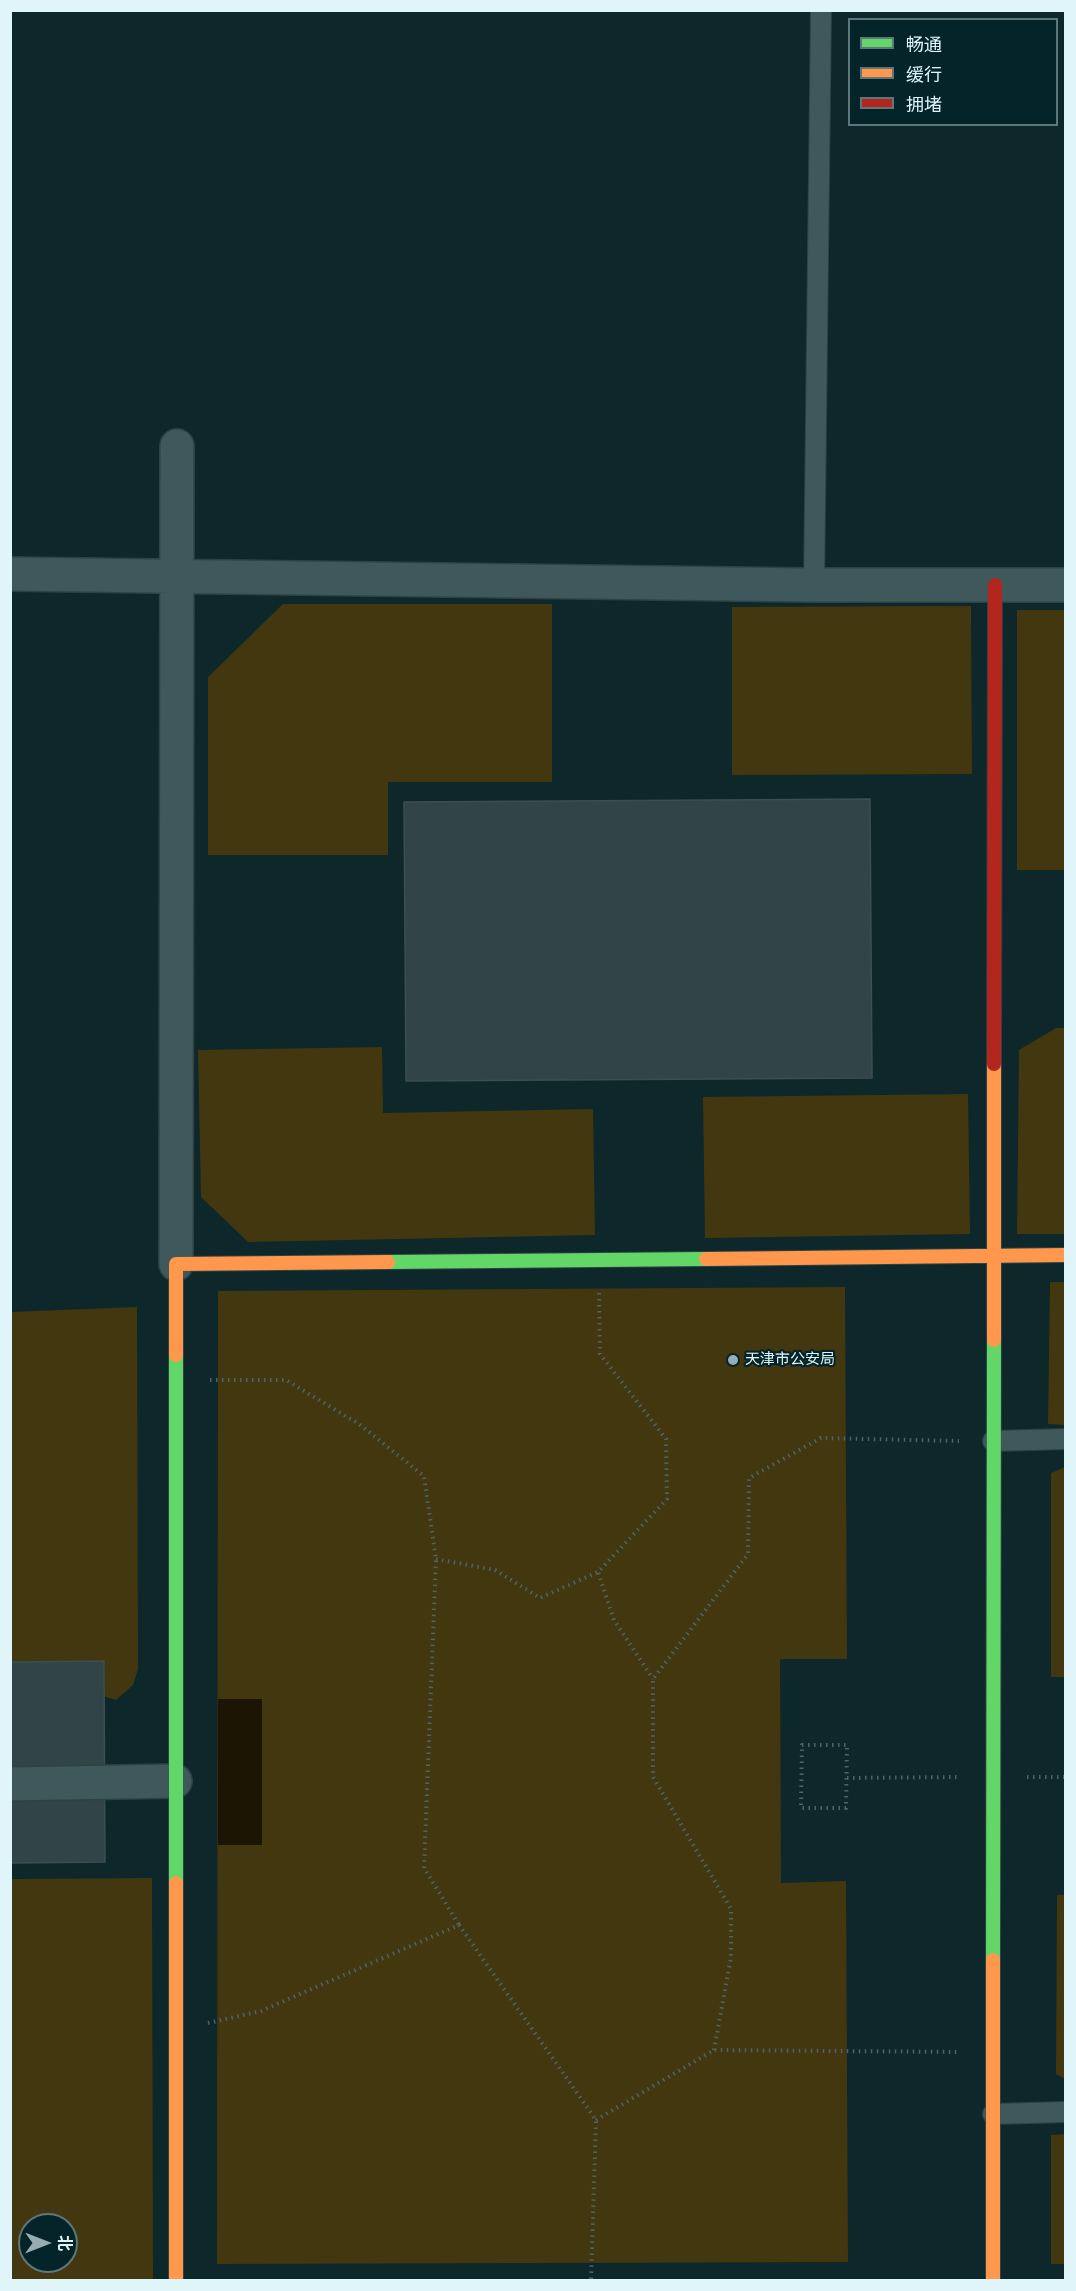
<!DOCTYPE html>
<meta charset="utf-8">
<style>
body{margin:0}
#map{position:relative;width:1076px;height:2291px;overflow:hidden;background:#0e272a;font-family:Figtree,"Noto Sans SC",sans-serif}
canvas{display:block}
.frame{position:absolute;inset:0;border:12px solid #e0f5f9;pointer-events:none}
.legend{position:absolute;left:848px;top:18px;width:210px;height:108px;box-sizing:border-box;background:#052429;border:2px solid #5d787c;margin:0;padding:8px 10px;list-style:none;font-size:18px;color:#e0f5f9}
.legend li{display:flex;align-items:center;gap:12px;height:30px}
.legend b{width:30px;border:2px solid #5d787c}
.north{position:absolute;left:18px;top:2213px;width:60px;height:60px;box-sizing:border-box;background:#052429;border:2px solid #5d787c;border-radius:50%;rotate:90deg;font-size:16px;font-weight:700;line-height:24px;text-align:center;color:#e0f5f9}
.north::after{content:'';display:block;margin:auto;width:21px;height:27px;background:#96adb1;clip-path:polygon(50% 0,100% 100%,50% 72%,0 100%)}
</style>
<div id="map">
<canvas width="1076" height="2291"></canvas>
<div class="frame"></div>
<ul class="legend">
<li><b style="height:8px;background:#63d668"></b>畅通</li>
<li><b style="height:8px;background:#ff974d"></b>缓行</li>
<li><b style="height:8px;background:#b3261e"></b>拥堵</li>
</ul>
<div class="north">北</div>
</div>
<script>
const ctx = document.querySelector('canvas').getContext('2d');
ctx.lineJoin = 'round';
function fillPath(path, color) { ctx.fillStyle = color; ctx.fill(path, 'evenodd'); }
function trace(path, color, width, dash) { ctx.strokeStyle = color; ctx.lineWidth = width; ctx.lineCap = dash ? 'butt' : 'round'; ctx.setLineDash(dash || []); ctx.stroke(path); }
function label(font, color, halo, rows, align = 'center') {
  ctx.font = font + ' Figtree,"Noto Sans SC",sans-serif'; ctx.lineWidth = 4.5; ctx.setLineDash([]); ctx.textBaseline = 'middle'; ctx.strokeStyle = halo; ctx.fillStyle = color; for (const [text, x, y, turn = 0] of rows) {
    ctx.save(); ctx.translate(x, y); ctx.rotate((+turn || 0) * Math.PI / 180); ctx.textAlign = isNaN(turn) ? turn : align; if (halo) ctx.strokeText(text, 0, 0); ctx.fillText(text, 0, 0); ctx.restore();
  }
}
fillPath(new Path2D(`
 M283 604H552V782H388V855H208V677Z
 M971 606 972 774 732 775V607Z
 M1017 610H1065V870H1017Z
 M1056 1028H1066L1065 1234H1017L1019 1050Z
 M382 1047 383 1113 593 1109 595 1235 248 1242 201 1197 198 1050Z
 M968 1094 970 1234 705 1238 703 1097Z
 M1050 1282H1065V1425L1048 1424Z
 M845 1287 847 1659H780L781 1883 846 1881 848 2262 217 2264 218 1291Z
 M137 1307 138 1669 133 1685 116 1700 11 1667 10 1312Z
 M1065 1467V1677H1051V1473Z
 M152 1878 153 2280H11V1879ZM30 2225H66V2261H30Z
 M1057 1895H1066L1065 2079 1056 2074Z
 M1065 2134V2264H1051V2135Z`), '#43370f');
fillPath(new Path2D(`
 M218 1699H262V1845H218Z`), '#1d1504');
const building = new Path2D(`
 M870 799 872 1078 406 1081 404 802Z
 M104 1661 105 1862 11 1863 10 1662Z`);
fillPath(building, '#314548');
trace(building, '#3b4f51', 1.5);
const lane = new Path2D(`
 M814 585 821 10
 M993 1441 1066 1439
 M993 2114 1066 2112`);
const street = new Path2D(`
 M10 574 807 585H1066
 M176 1264 177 446
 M10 1784 175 1781`);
const fast = new Path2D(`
 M388 1262 706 1259
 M176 1355V1883
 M993 1960 994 1340`);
const slow = new Path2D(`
 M706 1259 1066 1255
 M994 1340V1064
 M176 1355V1264L388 1262
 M176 1883V2280
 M993 2280V1960`);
const jam = new Path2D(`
 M994 1064 995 585`);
trace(lane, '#2e4244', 22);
trace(street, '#2e4244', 36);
trace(fast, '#2e4244', 16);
trace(slow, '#2e4244', 16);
trace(jam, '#2e4244', 16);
trace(new Path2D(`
 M599 1293 600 1354 666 1439 667 1499 598 1572 614 1620 653 1679
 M210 1380H286L359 1424 424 1476 436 1559 424 1868 459 1925
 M436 1559 495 1570 540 1598 598 1572
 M802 1745H847L846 1808H801Z
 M1027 1777H1066
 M847 1778 960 1777
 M208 2023 261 2011 459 1925 596 2120 591 2280
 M714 2050 731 1957V1909L653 1777V1679L748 1554 749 1478 821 1438 959 1441
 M596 2120 714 2050 960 2052`), '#4f6467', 4, [1.5, 4.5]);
trace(lane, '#3e585b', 20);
trace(street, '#3e585b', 33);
trace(fast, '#63d668', 14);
trace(slow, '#ff974d', 14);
trace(jam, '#b3261e', 14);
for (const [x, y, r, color] of [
 [733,1360,6,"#96adb1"]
]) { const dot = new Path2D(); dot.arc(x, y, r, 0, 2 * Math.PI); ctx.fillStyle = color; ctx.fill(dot); trace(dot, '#052429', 2); }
label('15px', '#e0f5f9', '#052429', [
 ["天津市公安局",745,1360]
], 'left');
</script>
